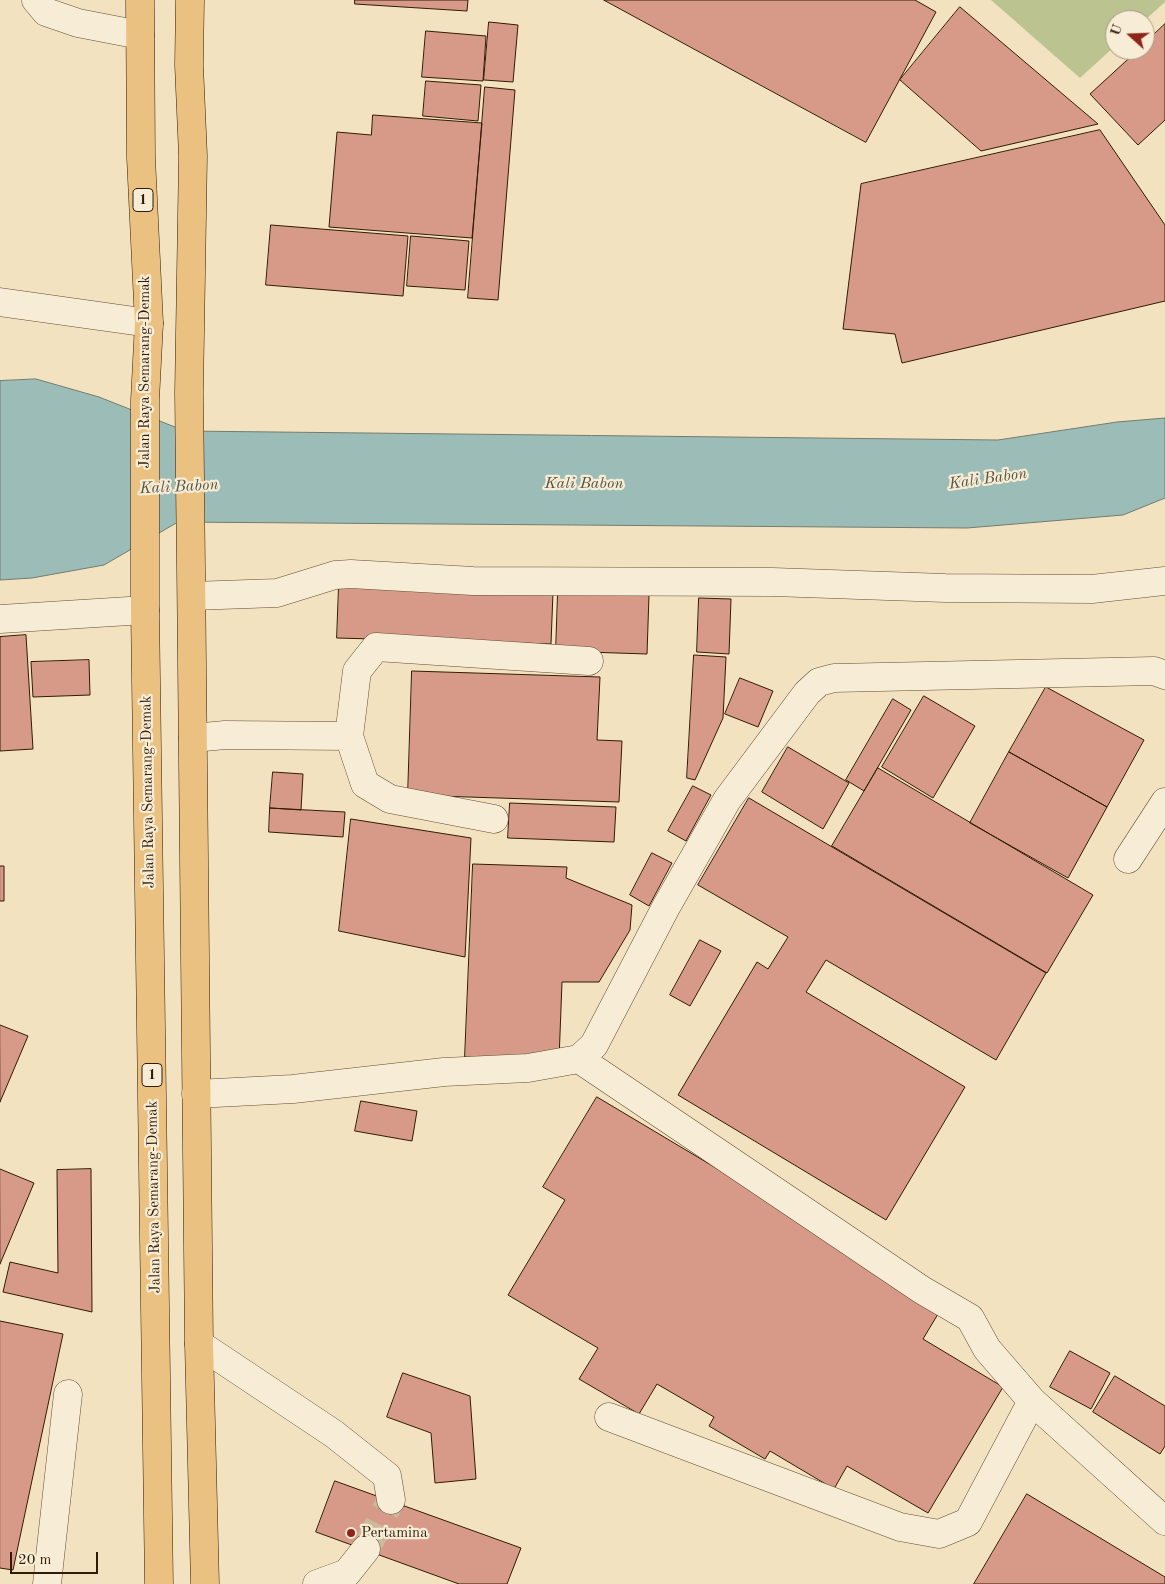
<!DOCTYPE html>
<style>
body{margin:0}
#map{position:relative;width:1165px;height:1584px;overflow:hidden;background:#f3e2bf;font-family:"Old Standard TT",serif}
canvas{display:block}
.north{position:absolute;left:1105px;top:10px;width:50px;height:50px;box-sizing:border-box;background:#f7ecd5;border:1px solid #a89882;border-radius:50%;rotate:290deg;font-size:14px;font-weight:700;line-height:20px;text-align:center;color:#311b06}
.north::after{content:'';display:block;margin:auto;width:18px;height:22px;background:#8f2418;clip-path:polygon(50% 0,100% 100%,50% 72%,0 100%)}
.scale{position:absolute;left:10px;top:1552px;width:88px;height:22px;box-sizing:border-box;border:2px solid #311b06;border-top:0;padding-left:6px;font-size:15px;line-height:18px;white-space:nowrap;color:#311b06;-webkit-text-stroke:4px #f7ecd5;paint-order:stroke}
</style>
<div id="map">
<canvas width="1165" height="1584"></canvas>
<div class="north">U</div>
<div class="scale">20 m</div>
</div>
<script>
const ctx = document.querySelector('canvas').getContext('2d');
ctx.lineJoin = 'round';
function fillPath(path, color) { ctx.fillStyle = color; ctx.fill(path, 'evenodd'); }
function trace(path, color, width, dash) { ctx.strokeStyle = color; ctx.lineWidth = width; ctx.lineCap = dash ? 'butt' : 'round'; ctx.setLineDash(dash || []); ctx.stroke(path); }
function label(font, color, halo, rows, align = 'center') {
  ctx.font = font + ' "Old Standard TT",serif'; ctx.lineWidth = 4.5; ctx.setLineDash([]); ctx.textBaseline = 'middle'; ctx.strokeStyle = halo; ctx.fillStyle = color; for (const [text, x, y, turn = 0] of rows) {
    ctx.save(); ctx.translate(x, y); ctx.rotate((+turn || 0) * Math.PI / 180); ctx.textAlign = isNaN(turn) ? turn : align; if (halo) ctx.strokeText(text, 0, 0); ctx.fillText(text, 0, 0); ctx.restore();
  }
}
fillPath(new Path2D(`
 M991 0H1165V2L1145 20H1115V46L1080 78Z`), '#bbc391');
const water = new Path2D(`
 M36 379 99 397 185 431 998 440 1117 422 1165 418V498L1123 515 967 528 178 522 104 565 32 578 0 580V381Z`);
fillPath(water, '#9cbdb7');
trace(water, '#717c70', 1);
const building = new Path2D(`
 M355 0H468L467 11 355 4Z
 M604 0H915L936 12 866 142Z
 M960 7 1098 124 981 151 900 80Z
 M489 22 518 25 513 82 484 80Z
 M1165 24V120L1138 145 1090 94 1138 50H1145V43Z
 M426 31 486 36 483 81 422 77Z
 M426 81 481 85 478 121 423 116Z
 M485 87 515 90 498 300 468 298Z
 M373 115 482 123 472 238 329 227 337 132 371 135Z
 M1100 130 1165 225V301L902 363 895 334 843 329 861 184Z
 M271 225 408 236 403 296 266 285Z
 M411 236 469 241 465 290 407 286Z
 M339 585 553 592 551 644 337 638Z
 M558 592 649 595 647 654 556 651Z
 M699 598 731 599 729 654 697 652Z
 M26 635 33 749 0 751V637Z
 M694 655 726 657 723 718 695 780 687 778Z
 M89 660 90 695 33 697 31 662Z
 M412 671 600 677 597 740 622 741 619 802 408 795Z
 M740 678 773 691 758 727 725 714Z
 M1046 687 1144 740 1107 807 1009 752Z
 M924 696 975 726 933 798 882 767Z
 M893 699 911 710 864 791 846 780Z
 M788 747 849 783 823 829 762 792Z
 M1009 752 1107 807 1068 878 970 823Z
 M878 768 1093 895 1047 973 832 846Z
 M273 772 303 774 301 810 270 808Z
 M693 786 711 795 686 841 668 831Z
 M749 798 1046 973 996 1060 826 960 806 992 965 1087 886 1220 678 1095 757 962 768 969 788 937 698 885Z
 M510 803 616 807 614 842 508 838Z
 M270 808 345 812 343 837 269 832Z
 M351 819 471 838 465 957 339 931Z
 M652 853 672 863 649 906 630 895Z
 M473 864 567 867 566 878 632 905 630 930 599 982H562L559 1060 465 1057Z
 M0 866H4V901H0Z
 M700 940 721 951 690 1006 670 995Z
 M0 1025 28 1036 0 1102Z
 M597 1097 944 1304 923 1339 1003 1387 928 1513 847 1466 834 1489 770 1451 765 1459 709 1426 714 1417 657 1384 639 1414 579 1379 598 1348 508 1295 565 1200 543 1187Z
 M361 1101 417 1111 412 1141 355 1131Z
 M0 1169 34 1183 0 1264Z
 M91 1169 92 1312 3 1292 10 1262 58 1273 57 1170Z
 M0 1321 63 1334 13 1570 0 1568Z
 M1070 1351 1110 1373 1091 1409 1050 1387Z
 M403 1373 470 1396 476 1479 435 1483 431 1433 387 1417Z
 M1115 1376 1165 1406V1446L1160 1454 1093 1412Z
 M335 1481 521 1548 507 1584H459L316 1532Z
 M1027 1494 1165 1577V1584H974Z`);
fillPath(building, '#d79a88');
trace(building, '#311b06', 1);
trace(new Path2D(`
 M366 1549 391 1500`), '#ccba9a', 28, [28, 14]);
const minor = new Path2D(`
 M36 0 46 12 78 23 140 35
 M0 302 149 323
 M192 596 277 593 335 575 351 574 473 581 773 582 945 588 1092 589 1165 581
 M0 619 145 610
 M349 736 357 671 376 647 589 661
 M193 738 225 735 349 736 365 784 390 799 494 819
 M1128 859 1165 802
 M579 1059 922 1290 970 1318 987 1349 1032 1401 1165 1521
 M196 1094 293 1089 444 1072 528 1068 579 1059 594 1045 666 907 727 800 807 693 819 682 834 678 1154 671 1165 675
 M199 1344 334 1434 387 1476 391 1500
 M609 1417 900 1527 939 1534 968 1522 1032 1401
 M47 1584 68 1394
 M317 1584 347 1573 366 1549`);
const highway = new Path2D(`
 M140 0 141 158 149 323 145 400V610L159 1584
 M190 0 189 65 193 156 189 392 191 568 199 1344 205 1584`);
trace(minor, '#624d34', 29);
trace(highway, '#311b06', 29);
trace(minor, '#f7ecd5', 28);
trace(highway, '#eac180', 28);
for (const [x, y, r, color] of [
 [351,1533,5,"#8f2418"]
]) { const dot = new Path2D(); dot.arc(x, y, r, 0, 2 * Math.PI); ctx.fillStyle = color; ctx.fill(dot); trace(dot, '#f7ecd5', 2); }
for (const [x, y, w] of [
 [143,200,20],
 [152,1075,20]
]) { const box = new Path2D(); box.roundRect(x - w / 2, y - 11.5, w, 23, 4); ctx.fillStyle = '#f7ecd5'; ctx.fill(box); trace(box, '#311b06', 1); }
label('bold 14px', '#311b06', null, [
 ["1",143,200],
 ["1",152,1075]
]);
label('15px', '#311b06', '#f7ecd5', [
 ["Jalan Raya Semarang-Demak",145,372,-90],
 ["Jalan Raya Semarang-Demak",148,792,-91],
 ["Jalan Raya Semarang-Demak",154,1197,-91]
]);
label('15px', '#311b06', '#f7ecd5', [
 ["Pertamina",361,1533]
], 'left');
label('italic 16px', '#565444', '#f7ecd5', [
 ["Kali Babon",988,479,-8],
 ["Kali Babon",584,484],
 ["Kali Babon",179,487,-3]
]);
</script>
